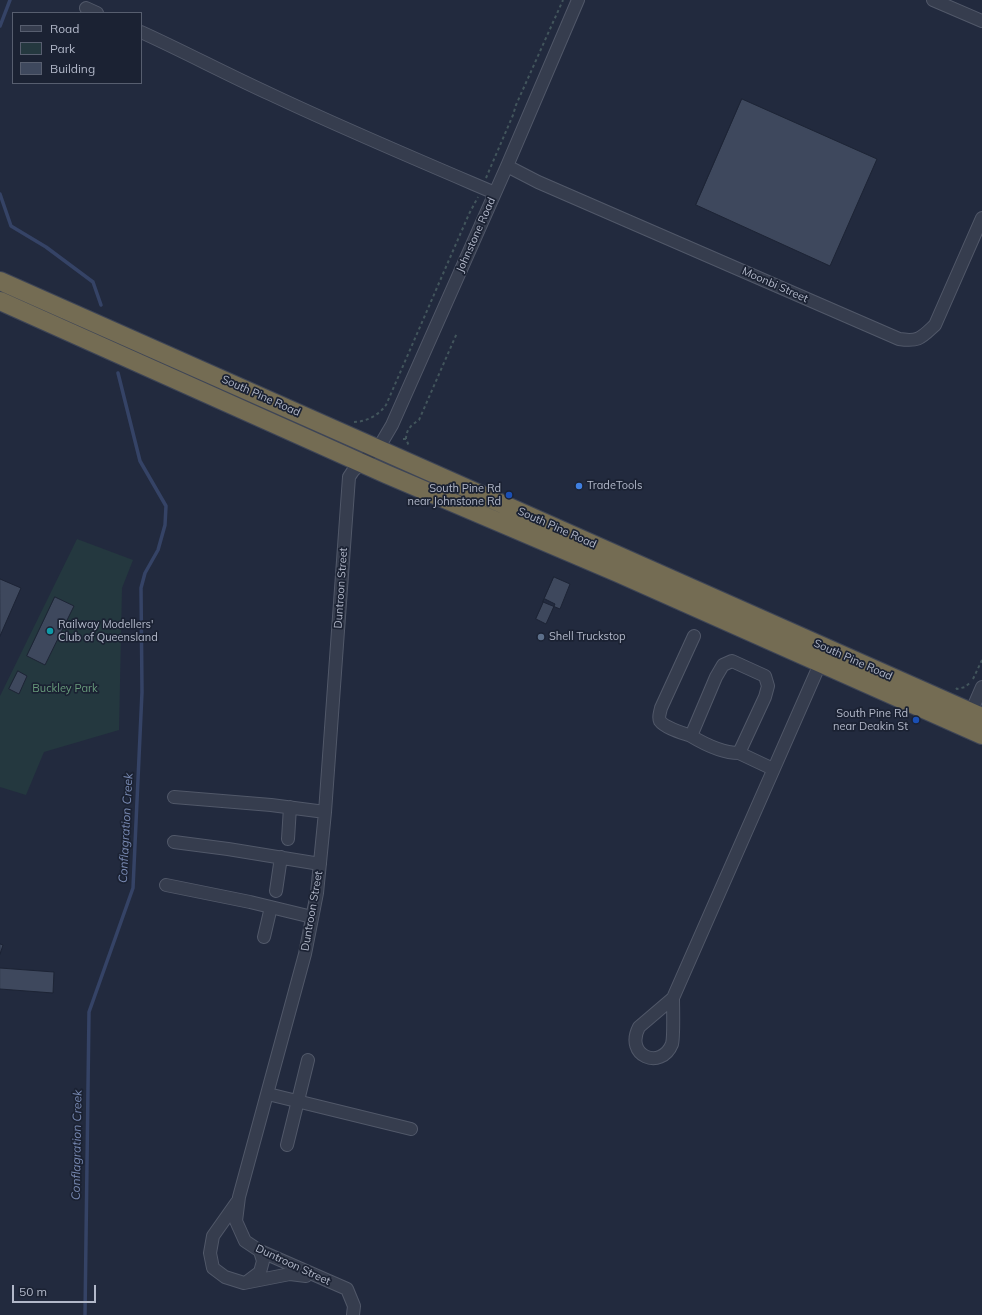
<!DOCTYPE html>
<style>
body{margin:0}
#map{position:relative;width:982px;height:1315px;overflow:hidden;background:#222a3e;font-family:Mulish,sans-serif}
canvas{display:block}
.legend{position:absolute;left:12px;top:12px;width:130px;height:72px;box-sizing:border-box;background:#1b2233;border:1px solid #575e6f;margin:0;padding:5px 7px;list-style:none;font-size:12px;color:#b2b8c9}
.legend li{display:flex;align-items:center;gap:8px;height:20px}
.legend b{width:20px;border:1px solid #575e6f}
.scale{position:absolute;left:12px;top:1285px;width:84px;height:18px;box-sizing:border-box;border:2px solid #b2b8c9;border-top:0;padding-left:5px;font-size:12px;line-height:14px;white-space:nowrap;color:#b2b8c9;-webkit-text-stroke:3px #1b2233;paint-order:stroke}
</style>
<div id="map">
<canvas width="982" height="1315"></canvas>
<ul class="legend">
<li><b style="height:5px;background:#363d4e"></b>Road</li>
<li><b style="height:11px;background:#24383f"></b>Park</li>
<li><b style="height:11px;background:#3e485d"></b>Building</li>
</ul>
<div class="scale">50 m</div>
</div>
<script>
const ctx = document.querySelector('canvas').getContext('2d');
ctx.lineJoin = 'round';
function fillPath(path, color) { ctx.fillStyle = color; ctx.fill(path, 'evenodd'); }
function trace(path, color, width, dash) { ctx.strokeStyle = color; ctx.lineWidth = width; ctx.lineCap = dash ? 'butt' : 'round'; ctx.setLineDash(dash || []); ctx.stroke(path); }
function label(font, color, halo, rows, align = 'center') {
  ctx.font = font + ' Mulish,sans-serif'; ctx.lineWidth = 3.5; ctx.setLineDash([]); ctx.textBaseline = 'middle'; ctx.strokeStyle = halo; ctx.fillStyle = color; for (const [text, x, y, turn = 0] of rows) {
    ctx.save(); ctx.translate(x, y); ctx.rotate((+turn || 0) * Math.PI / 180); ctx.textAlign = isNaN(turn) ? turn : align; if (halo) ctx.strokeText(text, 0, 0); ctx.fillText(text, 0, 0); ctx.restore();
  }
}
fillPath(new Path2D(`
 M77 539 133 560 122 588 119 730 44 752 26 795 0 787V696Z`), '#24383f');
trace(new Path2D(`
 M0 26 10 0
 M0 194 11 226 46 247 93 282 101 305
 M85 1315 89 1012 133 888 142 692 141 588 145 573 158 550 165 525 166 506 140 461 118 373`), '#354366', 3.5);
const building = new Path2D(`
 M742 99 877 159 830 266 696 205Z
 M554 577 570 584 560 609 543 602Z
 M0 579 21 588 0 636Z
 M55 597 74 606 45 665 27 656Z
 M545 599 555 604 546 624 536 619Z
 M18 671 27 676 19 694 9 689Z
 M0 944 3 945 0 954Z
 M0 968 54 972 53 993 0 989Z`);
fillPath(building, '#3e485d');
trace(building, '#1d2435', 1);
const minor = new Path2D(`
 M933 0 982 21
 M86 8 97 13
 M141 32C185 52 226 74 270 94 344 129 420 161 495 193
 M507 166 538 182 899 339C919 342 921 338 935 325L982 218
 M694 636 661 708C660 713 658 717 660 721 665 728 683 733 691 736L716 677 723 665 732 661 765 676 768 686 765 697 739 753 773 769
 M968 719 982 687
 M691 736C706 745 722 753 739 753
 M174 797 271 805 325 812
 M288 839 290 807
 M174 842 228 849 320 864
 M166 885 250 902 312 917
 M276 891 281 857
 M264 937 271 907
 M673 998 639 1027C624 1056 661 1071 672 1044 674 1037 673 1007 673 998L823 657
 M268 1094 411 1129
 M287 1145 308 1060
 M237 1202 213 1236 210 1253 213 1268 225 1277 244 1283 290 1274 306 1276
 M248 1281 260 1272 263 1261 260 1251
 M353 1315 354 1306 347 1289 260 1251 245 1241 236 1221 239 1197 305 954 317 893 325 812 349 477 353 471 382 442 392 425 507 166 578 0`);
const highway = new Path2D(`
 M0 281 982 717
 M0 301 386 474 618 573 982 735`);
trace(minor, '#515869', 14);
trace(highway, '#3e4556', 20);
trace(new Path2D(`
 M486 178 513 115 516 105 563 0
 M354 422C366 422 379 415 386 405L469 214 478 197
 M403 439H406L409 446
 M406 439C406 430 411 425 419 420L457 333
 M973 679 982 660
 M956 688 957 689 965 687 971 682`), '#42555c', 2, [3, 3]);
trace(minor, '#363d4e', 12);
trace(highway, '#746c53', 18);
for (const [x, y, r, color] of [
 [579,486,4,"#3f7fe0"],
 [509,495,4,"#1a4fb4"],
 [50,631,4,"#0f9aa8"],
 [541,637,4,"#5c6f8a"],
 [916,720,4,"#1a4fb4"]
]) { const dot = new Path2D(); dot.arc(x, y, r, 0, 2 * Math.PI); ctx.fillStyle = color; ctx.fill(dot); trace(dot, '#1b2233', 1.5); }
label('11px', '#b2b8c9', '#1b2233', [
 ["Johnstone Road",476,235,-66],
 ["Moonbi Street",775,285,24],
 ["South Pine Road",261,396,24],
 ["South Pine Road",557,528,24],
 ["Duntroon Street",341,588,-86],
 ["South Pine Road",853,660,24],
 ["Duntroon Street",312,911,-80],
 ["Duntroon Street",293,1265,25]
]);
label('11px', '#b2b8c9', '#1b2233', [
 ["TradeTools",587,486],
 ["South Pine Rd",501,489,"right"],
 ["near Johnstone Rd",501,502,"right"],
 ["Railway Modellers'",58,625],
 ["Club of Queensland",58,638],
 ["Shell Truckstop",549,637],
 ["South Pine Rd",908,714,"right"],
 ["near Deakin St",908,727,"right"]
], 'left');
label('11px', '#689b7b', '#1b2233', [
 ["Buckley Park",65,689]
]);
label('italic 12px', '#7889b2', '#1b2233', [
 ["Conflagration Creek",126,828,-87],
 ["Conflagration Creek",77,1145,-89]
]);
</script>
